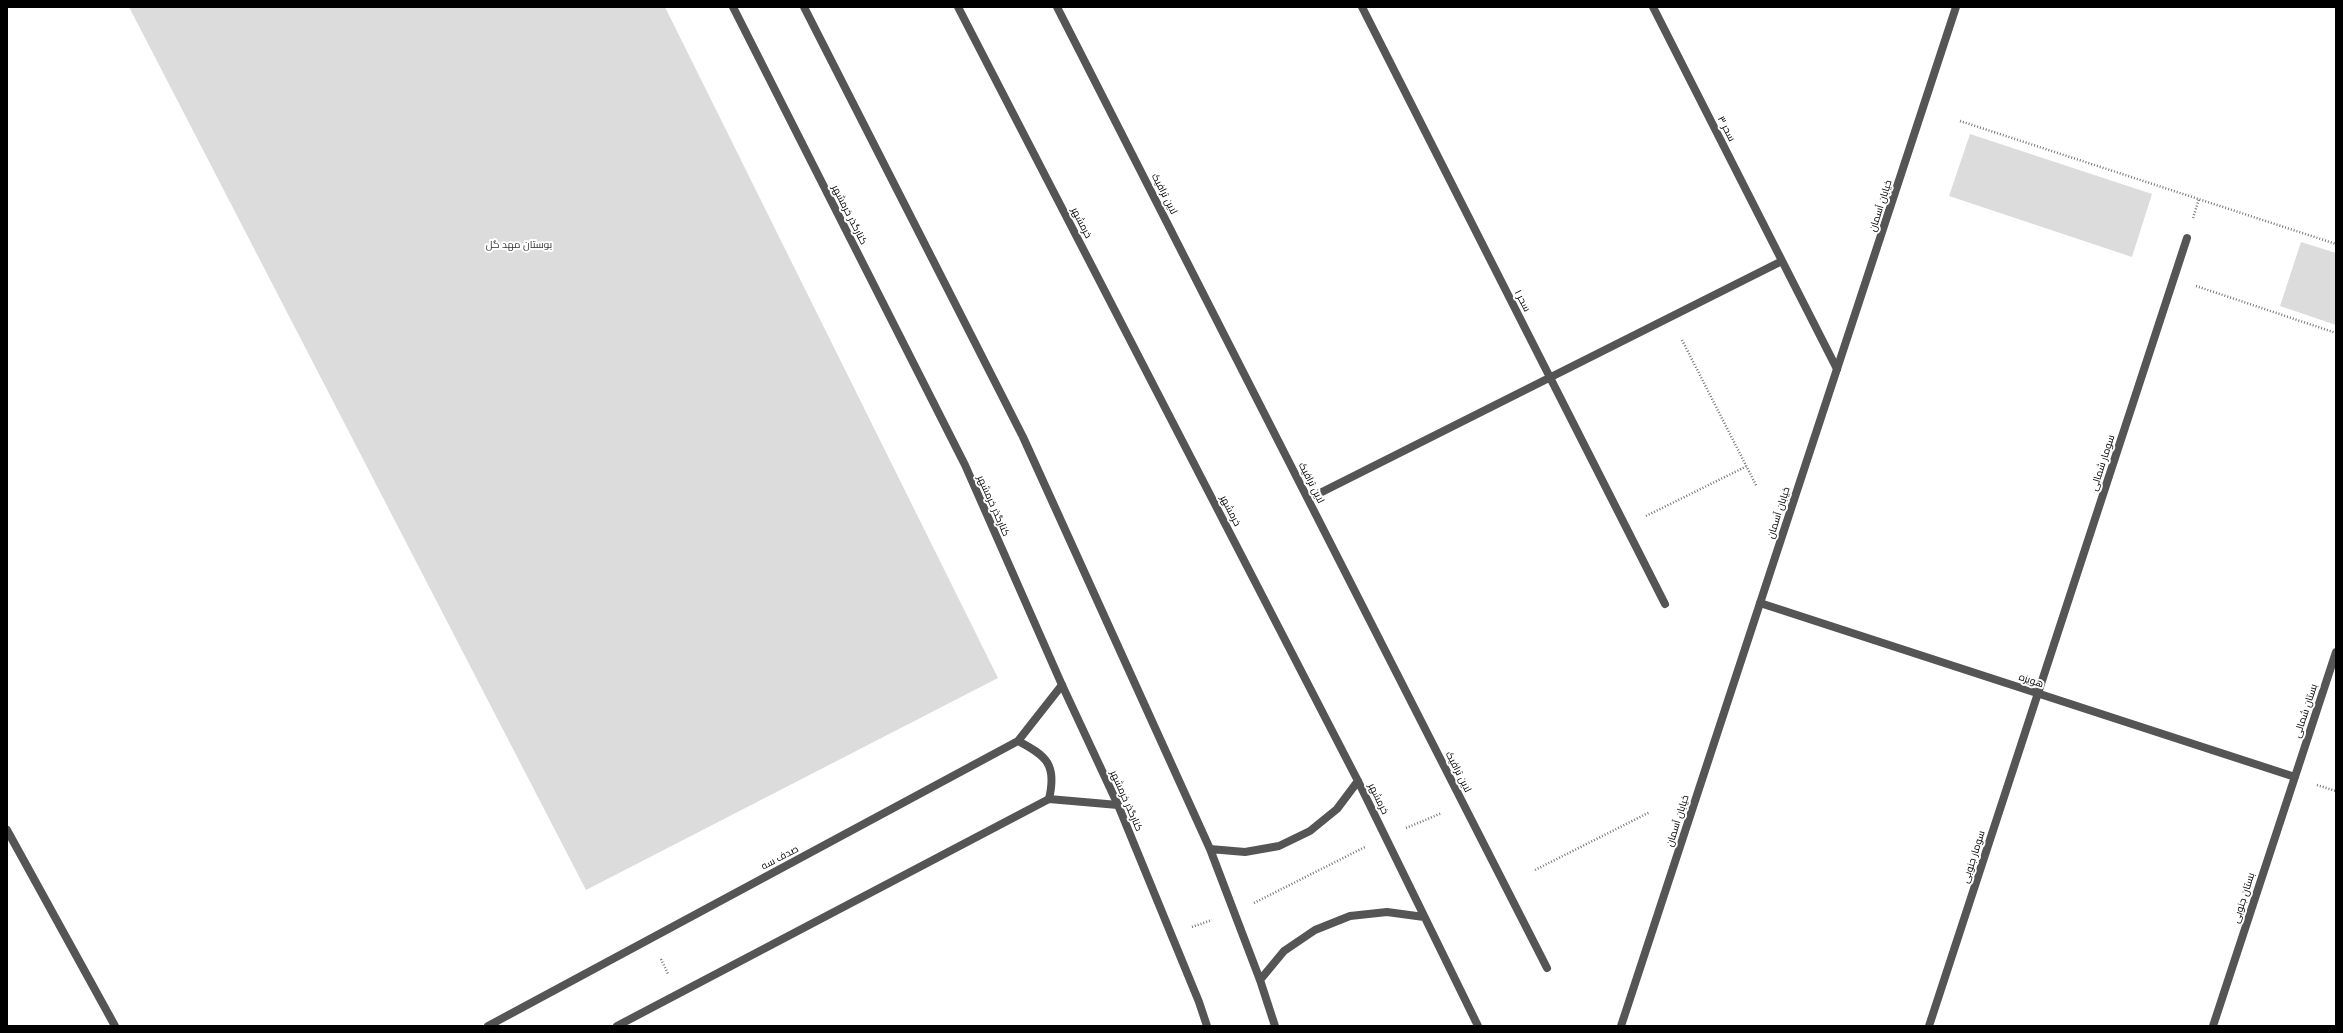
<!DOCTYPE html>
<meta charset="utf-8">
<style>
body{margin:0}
#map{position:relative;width:2343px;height:1033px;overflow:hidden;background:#fff;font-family:"Varela Round",sans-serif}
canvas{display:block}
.frame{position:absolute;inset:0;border:8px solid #000;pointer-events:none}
</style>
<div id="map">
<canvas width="2343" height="1033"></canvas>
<div class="frame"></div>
</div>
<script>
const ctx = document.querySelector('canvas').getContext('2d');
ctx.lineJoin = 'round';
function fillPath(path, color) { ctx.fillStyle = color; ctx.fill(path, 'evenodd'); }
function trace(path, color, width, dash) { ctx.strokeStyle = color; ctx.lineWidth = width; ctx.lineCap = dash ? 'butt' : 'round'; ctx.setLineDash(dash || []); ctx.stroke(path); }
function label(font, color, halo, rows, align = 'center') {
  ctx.font = font + ' "Varela Round",Cairo,sans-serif'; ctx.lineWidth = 4; ctx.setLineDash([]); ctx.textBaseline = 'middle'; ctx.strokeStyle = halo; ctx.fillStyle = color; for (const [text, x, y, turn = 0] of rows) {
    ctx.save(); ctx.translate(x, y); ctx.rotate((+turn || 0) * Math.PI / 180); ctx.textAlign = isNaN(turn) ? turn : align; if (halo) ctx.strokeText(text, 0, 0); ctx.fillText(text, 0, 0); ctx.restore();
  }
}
fillPath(new Path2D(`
 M129 7H665L998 678 586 890Z
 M1970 134 2152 194 2132 257 1949 196Z
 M2301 242 2336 253V325L2280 306Z`), '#dcdcdc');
trace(new Path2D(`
 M1960 121 2336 244
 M2193 218 2199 199
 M2196 286 2336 333
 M1682 340 1757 487
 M1646 516 1747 466
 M2317 785 2336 791
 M1406 828 1442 813
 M1535 870 1650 812
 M1254 903 1365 847
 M1192 927 1212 920
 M661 959 668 974`), '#777', 2.5, [1, 2]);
trace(new Path2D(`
 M733 7 965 465 1062 685 1118 805 1199 1002 1207 1026
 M1057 7 1547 968
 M1362 7 1665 604
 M1653 7 1837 369
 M1308 499 1782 261
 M1760 603 2295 777
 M7 830 115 1026
 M1929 1026 2187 238
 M2213 1026 2336 652`), '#555', 8);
trace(new Path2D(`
 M804 7 1023 437 1210 849 1260 980 1275 1026
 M958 7 1358 781 1478 1026
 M1018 741C1047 756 1057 765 1049 799
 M1210 849 1245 852 1279 846 1310 831 1337 809 1358 781
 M1260 980 1284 951 1315 930 1350 916 1387 912 1424 917
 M488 1026 1018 741 1062 685
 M617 1026 1049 799 1118 805
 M1621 1026 1956 7`), '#555', 8);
label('10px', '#000', '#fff', [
 ["سحر ۳",1726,129,63],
 ["لاین ترافیک",1164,194,63],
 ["خیابان آسمان",1881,206,-72],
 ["کنارگذر خرمشهر",849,215,63],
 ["خرمشهر",1081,223,63],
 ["سحر ۱",1522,301,63],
 ["سومار شمالی",2103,463,-72],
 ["لاین ترافیک",1311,483,63],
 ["کنارگذر خرمشهر",993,506,66],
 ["خرمشهر",1230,511,63],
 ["خیابان آسمان",1779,513,-72],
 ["هویزه",2031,681,18],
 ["بستان شمالی",2306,711,-72],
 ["لاین ترافیک",1458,772,63],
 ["خرمشهر",1378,799,64],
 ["کنارگذر خرمشهر",1126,801,66],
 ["خیابان آسمان",1678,821,-72],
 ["سومار جنوبی",1974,857,-72],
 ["صدف سه",780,858,-28],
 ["بستان جنوبی",2244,898,-72]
]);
label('10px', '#333', '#fff', [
 ["بوستان مهد گل",519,245]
]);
</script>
